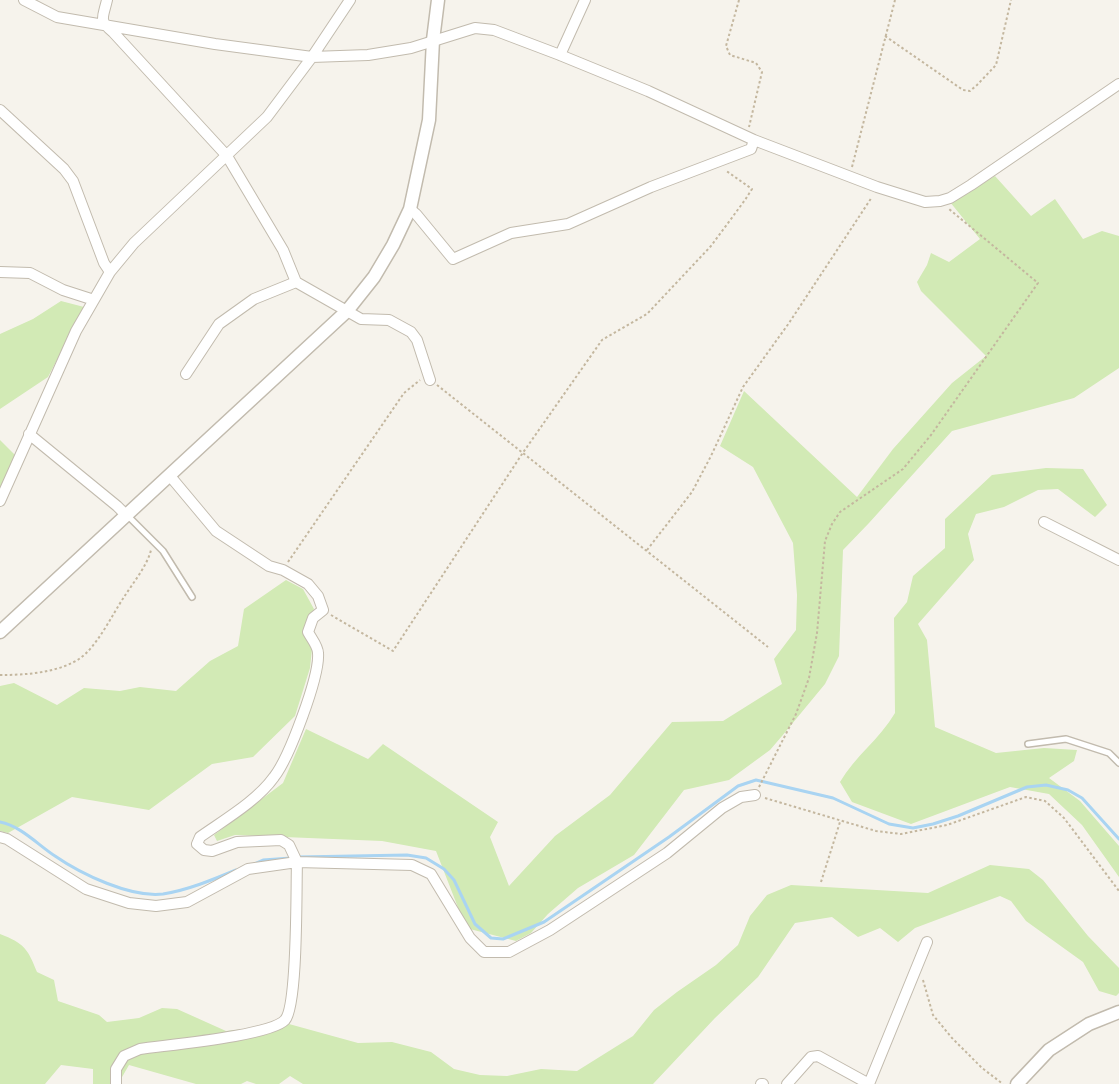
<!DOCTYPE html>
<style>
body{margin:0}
canvas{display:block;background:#f6f3ec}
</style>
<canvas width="1119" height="1084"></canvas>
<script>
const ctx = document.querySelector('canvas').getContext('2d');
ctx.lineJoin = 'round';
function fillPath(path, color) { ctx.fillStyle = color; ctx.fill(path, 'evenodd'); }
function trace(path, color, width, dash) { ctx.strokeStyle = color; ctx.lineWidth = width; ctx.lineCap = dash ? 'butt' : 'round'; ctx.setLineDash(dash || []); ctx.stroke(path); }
fillPath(new Path2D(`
 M995 176 1031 216 1055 199 1083 239 1102 231 1119 236V368L1074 398 952 431 869 523 843 550 839 656 825 684 782 736 770 750 729 780 684 790 634 855 578 888 548 914 531 933 516 941 466 928 436 851 382 841 235 835 217 841 214 835 283 783 306 729 368 759 383 744 498 822 490 837 509 886 555 836 610 795 672 722 723 721 782 684 774 659 796 630 797 595 793 543 753 467 720 446 744 391 857 497 893 449 952 383 986 356 921 291 917 282 927 265 931 253 949 262 980 239 950 202Z
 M61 301 84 307 48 377 0 409V334L33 319Z
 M0 440 16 456 0 494Z
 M1046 468 1083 469 1107 505 1095 517 1058 489 1038 490 1004 507 976 514 968 534 974 560 918 624 927 640 935 727 996 753 1044 748 1077 750 1074 761 1049 778 1080 801 1119 846V877L1082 825 1049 794 1010 787 911 824 852 802 840 782C855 756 880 739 895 713L894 618 907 602 913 576 945 548V519L992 475Z
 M286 580 303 589 314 609 305 632 312 649 310 668 295 716 253 757 212 764 149 810 72 797 8 833 0 831V686L14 683 57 705 84 688 120 691 140 687 176 691 210 661 238 646 244 609Z
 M990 865 1029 869 1043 880 1088 936 1119 968V993L1116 996 1099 991 1083 962 1026 921 1011 901 1000 896 915 928 898 942 880 928 858 937 832 917 795 923 758 977 715 1018 653 1084H303L290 1076 279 1084H256L247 1081 241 1084H196L129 1065 118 1084H93V1069L61 1065 45 1084H0V934C24 943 28 949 37 972L54 980 58 1001 99 1015 107 1022 139 1018 162 1008 177 1009 226 1031 289 1024 358 1043 392 1042 431 1052 454 1069 480 1075 507 1076 541 1069 577 1071 633 1036 654 1010 677 992 716 965 738 945 750 916 767 895 791 885 928 893Z`), '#d2eab5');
trace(new Path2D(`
 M0 822C21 826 38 845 55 856 81 874 131 898 163 894 188 890 212 880 236 870
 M298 857 407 855 426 858 444 869 454 880 475 924 491 938 503 939 544 922 669 837 738 786 756 780 833 798 889 824 913 828 933 824 958 816 1027 787 1046 785 1068 790 1082 798 1119 839
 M254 864 263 860 291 858`), '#a9d4f2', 3);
const service = new Path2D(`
 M128 516 163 551 192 597
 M1028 744 1066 739 1109 753 1119 763`);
const minor = new Path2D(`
 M24 0 57 17 215 44 312 57 368 55 411 48 475 28 494 30 560 55 648 91 754 140 877 187 925 202 940 201 950 198 971 185 1119 84
 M107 0C103 18 98 20 113 32L227 156 283 250 296 282 361 319 389 320 411 332 417 340 430 380
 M560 55 585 0
 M0 110 64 169 73 181 104 263 110 272
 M410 209 416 214 453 259 511 233 568 224 651 187 751 149 754 140
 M0 272 30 273 63 290 94 300
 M186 374 219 324 254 299 296 282
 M29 434 117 506 127 516
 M0 501 76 331 110 272 134 243 267 117 312 57 350 0
 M1044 522 1119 560
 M0 837 7 839 86 889 129 903 156 906 187 902 248 869 297 862 412 865 431 874 470 938 484 952H509L550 930 667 853 722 808 741 797 755 795
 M116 1084V1069L124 1056 140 1049C166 1045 270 1036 285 1020 298 1005 296 889 297 862L289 845 281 840 237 842 212 851 204 850 197 844 200 837C224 820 257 801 274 777 289 758 320 676 318 653 318 646 311 638 308 632L313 618 323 610 318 596 308 584 283 570 269 566 216 531 170 476
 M761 1084H763
 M787 1084 811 1057 818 1056 869 1084
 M869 1084 927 942`);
const tertiary = new Path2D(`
 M0 632 347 311 374 277 393 245 410 209 429 120 433 40 438 0
 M1017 1084 1049 1050 1089 1024 1119 1012`);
trace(service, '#c2bbae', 8);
trace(minor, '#c2bbae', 12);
trace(tertiary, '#c2bbae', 15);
trace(new Path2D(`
 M739 0 726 46 730 55 756 63 762 72 749 127
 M885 36 963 90 970 91 977 85 996 65 1011 0
 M852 167 895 0
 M437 385 768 647
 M647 550 692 492 711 456 743 387 789 323 872 197
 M288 562 404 393 420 380
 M331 615 393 651 522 454 602 340 647 314 711 246 745 200 752 189 725 170
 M0 675C25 675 57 673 79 659 97 647 112 615 124 597 133 583 147 566 151 550
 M759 787 796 714 809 678 817 633 825 541 832 524 840 512 903 469 931 435 1038 283 949 209
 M765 798 876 831 901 834 947 825 1026 797 1045 801 1064 818 1119 891
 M821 882 840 822
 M923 980 933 1015 952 1038 982 1068 1003 1084`), '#c4b79f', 2, [2.5, 2.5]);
trace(service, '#fff', 5);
trace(minor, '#fff', 10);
trace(tertiary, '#fff', 12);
</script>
